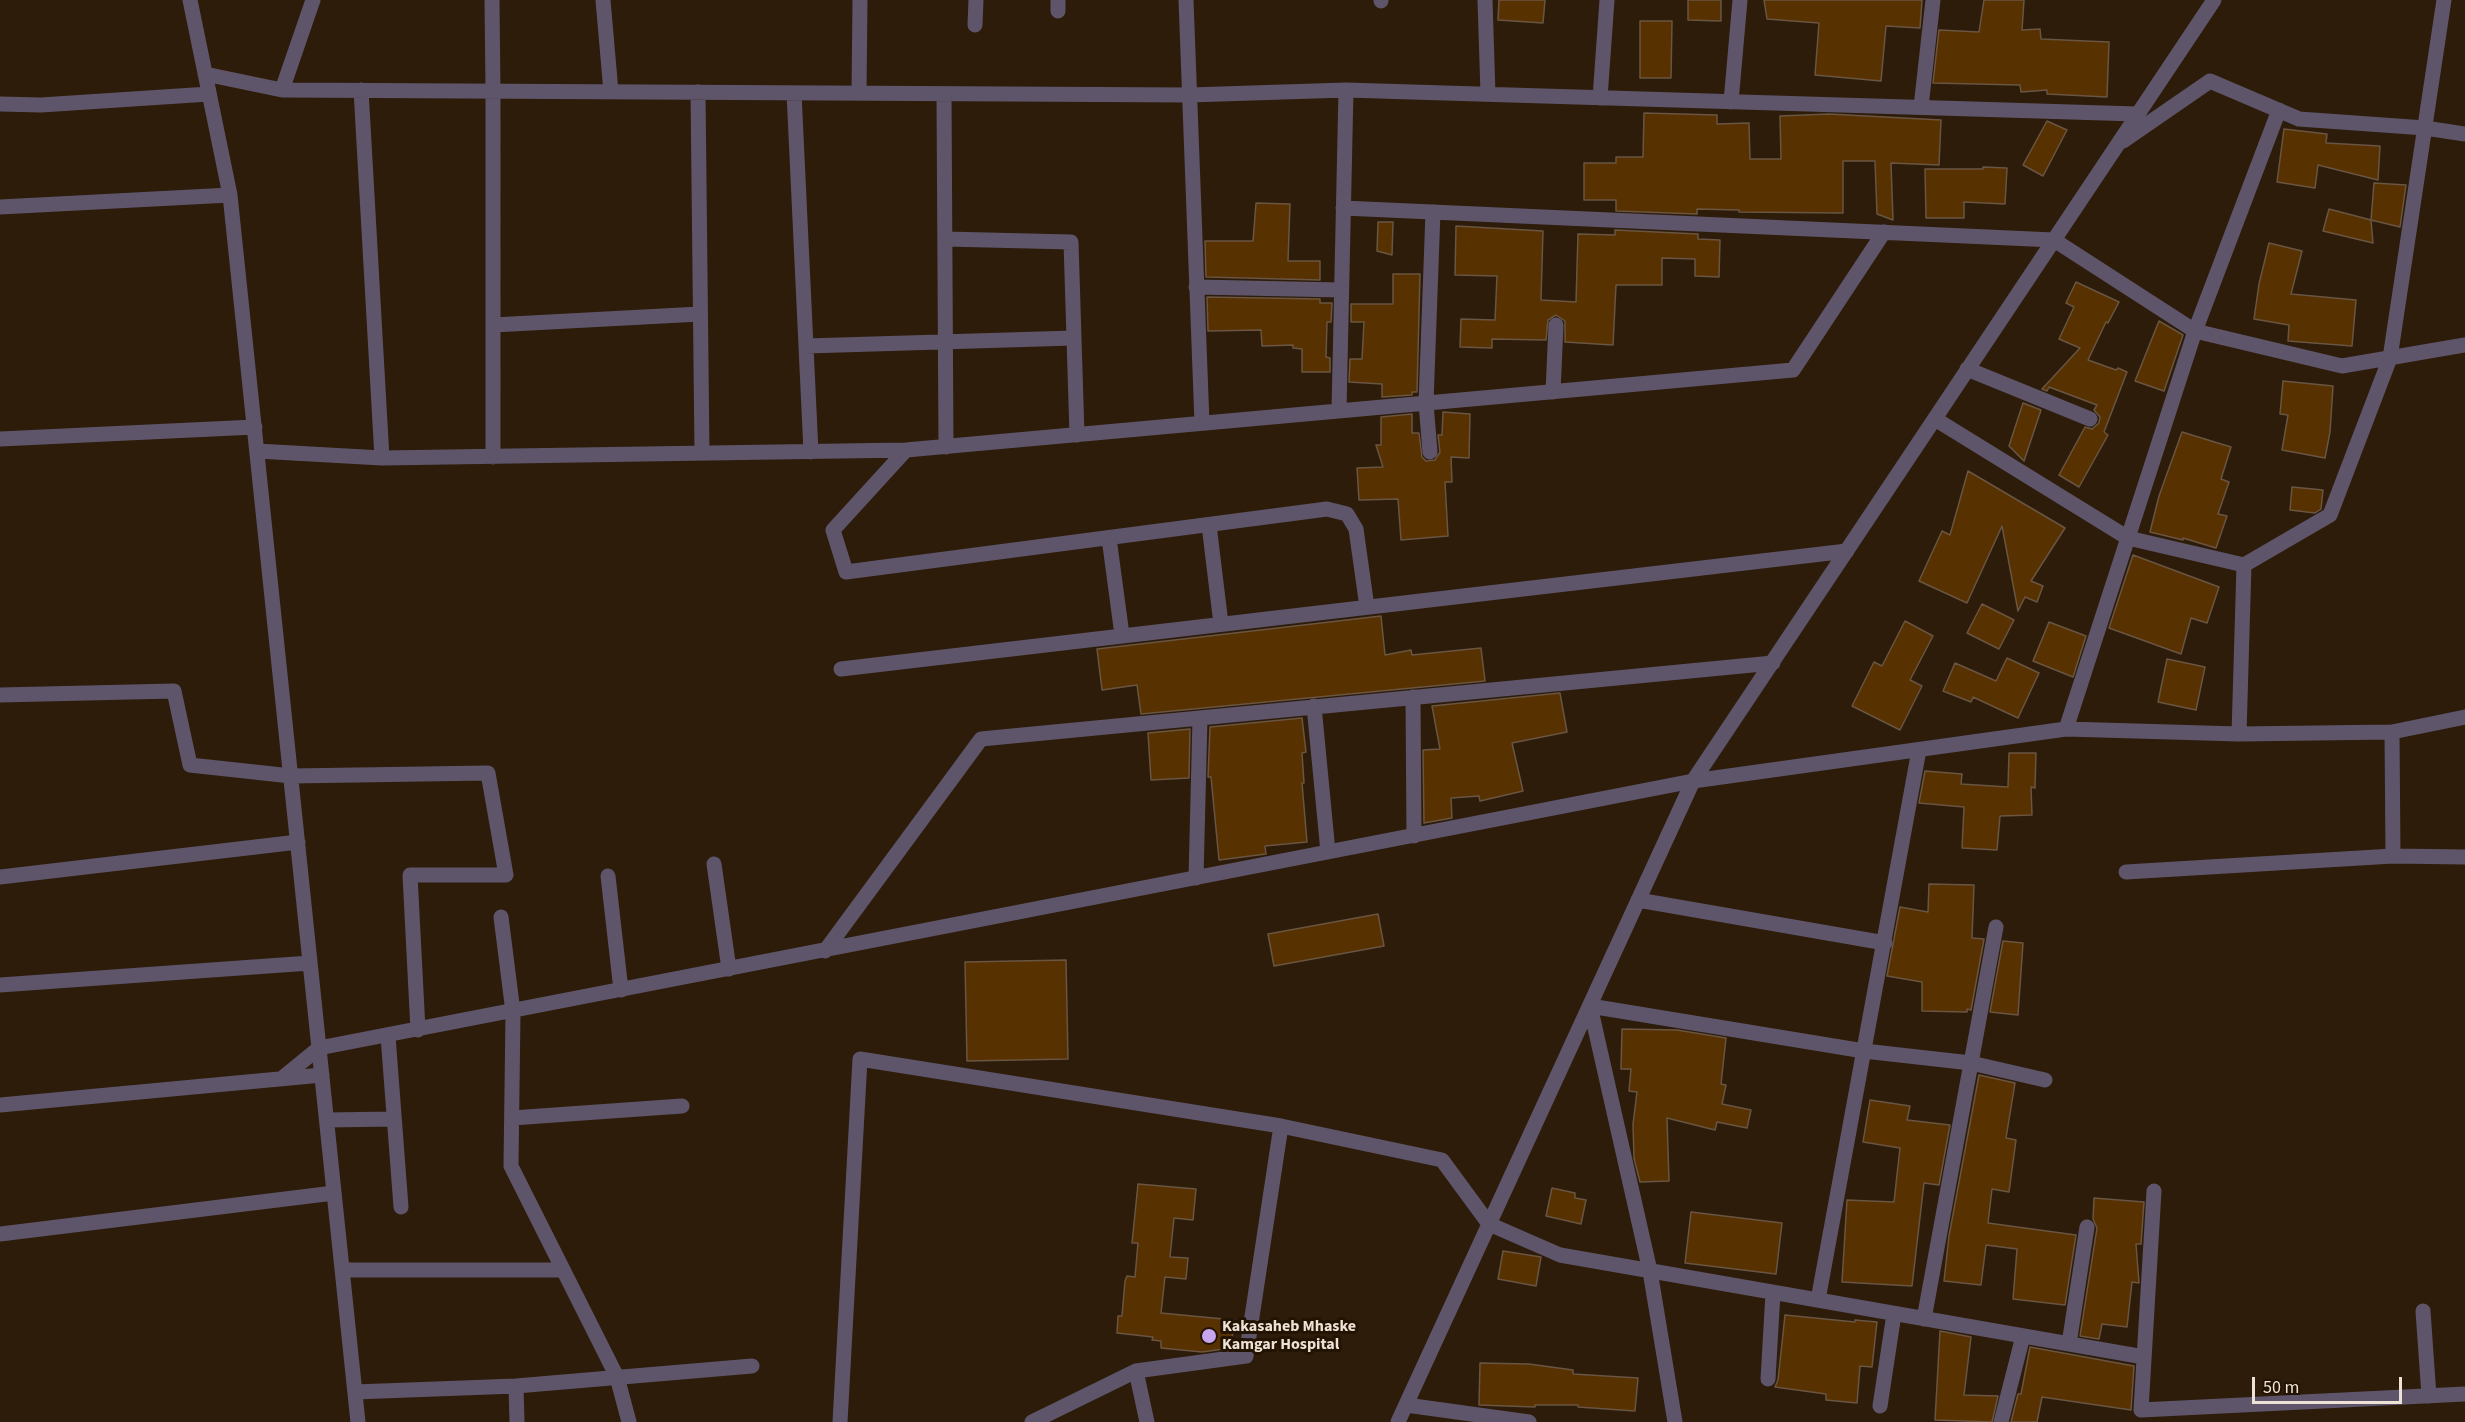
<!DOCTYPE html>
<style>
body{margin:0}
#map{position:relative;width:2465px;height:1422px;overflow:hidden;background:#2d1c0a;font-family:"Source Sans 3",sans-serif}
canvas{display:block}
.scale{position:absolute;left:2252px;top:1377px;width:150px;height:27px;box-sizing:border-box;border:3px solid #eee2d7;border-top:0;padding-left:8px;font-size:18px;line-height:21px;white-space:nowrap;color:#eee2d7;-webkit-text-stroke:4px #231303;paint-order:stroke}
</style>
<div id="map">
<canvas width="2465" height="1422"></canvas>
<div class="scale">50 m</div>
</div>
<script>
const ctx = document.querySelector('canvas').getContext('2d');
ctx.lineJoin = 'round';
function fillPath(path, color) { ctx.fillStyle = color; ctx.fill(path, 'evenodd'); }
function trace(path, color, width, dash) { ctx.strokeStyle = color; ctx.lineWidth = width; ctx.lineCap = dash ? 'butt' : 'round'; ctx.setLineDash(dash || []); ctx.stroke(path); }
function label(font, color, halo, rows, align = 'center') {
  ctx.font = font + ' "Source Sans 3",sans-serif'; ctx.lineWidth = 6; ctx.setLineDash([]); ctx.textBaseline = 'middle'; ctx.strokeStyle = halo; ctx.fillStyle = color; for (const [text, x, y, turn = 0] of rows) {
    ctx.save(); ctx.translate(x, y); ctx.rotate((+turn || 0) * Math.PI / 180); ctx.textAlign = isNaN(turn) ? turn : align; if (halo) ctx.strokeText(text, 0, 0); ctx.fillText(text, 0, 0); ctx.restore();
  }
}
const building = new Path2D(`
 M1499 0H1545L1543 23 1498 20Z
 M1688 0H1721V21L1688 20Z
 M1764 0H1922L1920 28 1886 26 1881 81 1815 75 1819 23 1767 19Z
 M1984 0H2024L2022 30 2040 29 2041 39 2109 42 2107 97 2047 94V90L2021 92 2020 85 1933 83 1939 30 1979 32Z
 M1640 21H1672L1671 78H1640Z
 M1644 113 1717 115V124L1749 123 1750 159H1781L1780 116 1829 114 1941 120 1939 165 1891 163 1893 220 1877 214 1875 161H1843V213L1739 212V210L1697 209V214L1616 211V200H1584V163H1616V157H1643Z
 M2047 121 2067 130 2043 176 2023 165Z
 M2284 129 2327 134 2326 143 2380 146 2378 180 2318 165 2315 188 2277 182Z
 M1983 167 2007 168 2005 204 1964 202V218H1926L1925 169H1983Z
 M2374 183 2406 185 2400 227 2371 220 2373 243 2323 231 2329 209 2371 220Z
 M1256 203 1290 204 1288 261H1320V280L1206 277 1205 241H1253Z
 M1378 222H1393L1392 255 1377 251Z
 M1456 226 1543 231 1541 300 1576 302 1578 234 1615 235V230L1698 234V239L1720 240 1719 277 1695 276V259L1662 258V285H1616L1613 345 1565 342V321L1556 315 1548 320 1546 340 1492 339V348L1460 347 1461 319 1495 320 1497 276 1455 275Z
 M2269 243 2302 251 2291 294 2356 300 2352 346 2288 341 2289 325 2254 319 2259 284Z
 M1393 274H1420L1417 392H1412V395L1382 397V384L1349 382 1350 359H1362L1364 322H1351V304H1393Z
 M2076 282 2119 302 2108 323 2106 322 2088 360 2116 370 2118 368 2127 372 2104 432 2108 435 2079 487 2059 475 2085 427 2092 429 2099 423 2100 417 2094 410 2097 405 2049 387 2047 391 2042 389 2080 348 2059 339 2074 307 2066 303Z
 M1207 297 1320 299V303H1332L1331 322H1327L1326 357 1330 358V372H1302V349L1293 348V345L1262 346 1261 330 1208 331Z
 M2159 321 2183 335 2164 391 2135 381Z
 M2283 381 2333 386 2330 432 2325 458 2282 450 2288 415 2280 414Z
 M2023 403 2041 410 2024 461 2009 446Z
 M1443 412 1470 414 1469 458 1451 457 1452 482H1445L1448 536 1401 540 1398 499 1359 500 1357 468 1383 467 1376 445H1381V417L1412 414V433H1419L1422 457 1426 461 1435 460 1440 452 1438 435H1442Z
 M2182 432 2231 447 2221 479 2229 482 2218 514 2227 516 2216 548 2183 538V540L2150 532 2159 496Z
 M1968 471 2065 528 2031 581 2043 586 2037 602 2025 597 2018 611 2002 526 1967 603 1919 581 1942 531 1950 535Z
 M2292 487 2323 490 2321 509 2315 513 2290 510Z
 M2133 555 2219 587 2207 623 2191 618 2181 654 2109 628Z
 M1982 604 2014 620 1999 649 1967 633Z
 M1381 616 1385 655 1411 650 1412 655 1481 648 1485 681 1141 714 1137 685 1102 690 1097 649Z
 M1905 621 1933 636 1910 680 1922 686 1900 730 1852 706 1874 662 1882 666Z
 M2049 622 2086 636 2073 677 2033 661Z
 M2007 658 2039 673 2018 718 1973 697 1971 702 1943 691 1955 663 1996 681Z
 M2167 659 2205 667 2196 710 2158 702Z
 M1560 693 1567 732 1512 743 1523 791 1480 801 1479 796 1451 798 1452 818 1424 823 1423 750 1440 749 1432 706Z
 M1302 718 1306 752 1302 753 1304 783H1302L1307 842 1265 846 1266 854 1219 860 1211 777H1208L1210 727Z
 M1190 729 1189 778 1151 780 1148 733Z
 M2009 753H2036L2035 788 2031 787 2032 815 2000 816 1997 850 1962 848 1964 807 1919 803 1925 771 1962 774 1961 784 2008 787Z
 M1929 884 1974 885 1972 938 1984 939 1971 1010 1967 1009V1012L1922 1011V982L1887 976 1900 907 1928 912Z
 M1378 914 1384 946 1274 966 1268 934Z
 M2003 941 2023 943 2018 1015 1990 1012Z
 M1066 960 1068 1059 967 1061 965 962Z
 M1622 1029 1677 1030 1726 1038 1721 1084 1726 1085 1722 1104 1751 1110 1747 1128 1717 1122 1715 1130 1667 1118 1669 1181 1640 1182 1634 1158 1633 1124 1637 1092 1629 1091 1631 1069H1621Z
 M1979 1075 2015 1083 2006 1138 2016 1140 2009 1192 1992 1189 1988 1223 2076 1235 2065 1305 2013 1299 2017 1249 1986 1245 1981 1285 1944 1281 1949 1236Z
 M1870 1100 1910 1106 1907 1120 1950 1125 1939 1185 1924 1183 1912 1286 1842 1282 1847 1200 1894 1202 1900 1148 1863 1142Z
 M1138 1184 1196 1189 1193 1220 1174 1218 1170 1257 1188 1258 1186 1279 1165 1277 1161 1313 1234 1320 1231 1348 1202 1352 1161 1348V1341L1152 1340 1153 1337 1117 1333 1118 1316H1122L1125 1281 1127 1276 1135 1277 1138 1243H1132Z
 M1552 1188 1575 1193V1198L1586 1200 1581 1224 1546 1216Z
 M2094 1198 2144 1202 2141 1244H2136L2139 1283 2132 1282 2127 1327 2102 1324 2099 1339 2080 1336 2097 1228 2093 1219Z
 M1691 1212 1782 1223 1776 1274 1685 1263Z
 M1503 1251 1541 1257 1536 1286 1498 1279Z
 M1785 1315 1855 1322V1320L1877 1322 1872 1367 1860 1366 1857 1403 1826 1400V1394L1775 1387 1778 1380Z
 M1940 1331 1971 1337 1964 1395 1998 1396 1992 1422 1935 1420Z
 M2030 1347 2134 1366 2131 1410 2042 1397 2037 1422H2011L2018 1394H2021Z
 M1480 1363 1529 1364 1573 1370V1374L1638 1378 1635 1411 1578 1407V1405H1535V1407L1479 1405Z`);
fillPath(building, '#583100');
trace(building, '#695542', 1.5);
trace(new Path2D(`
 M190 0 230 195 358 1422
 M492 0 493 91V457
 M603 0 611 92
 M1186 0 1202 423
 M1485 0 1488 94
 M1381 1V0
 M1058 11V0
 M975 25 976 0
 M205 74 282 90 1189 95 1346 90 2137 114
 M282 90 313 0
 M361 90 382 458
 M698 92 702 453
 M794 93 811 452
 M859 93 860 0
 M944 94 946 447
 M1600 98 1607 0
 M1731 102 1740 0
 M0 104 41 105 209 94
 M1921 107 1933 0
 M2123 141 2210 81 2299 119 2425 128 2465 134
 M0 207 230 195
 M1343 208 2054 240 2195 331 2342 366 2465 345
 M945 239 1071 242 1077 435
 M1196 287 1341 290
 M493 325 700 314
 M806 346 1074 338
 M1967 369 2090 419
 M1553 392 1556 325
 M1339 411 1346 90
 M1935 419 2128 538 2244 565
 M0 439 255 427
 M906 450 833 530 846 572 1327 509 1347 514 1356 529 1367 607
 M257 451 382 458 906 450 1793 370 1884 232
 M1430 452 1426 403 1433 212
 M1209 525 1221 624
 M1109 538 1122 635
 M841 669 1847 551
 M0 695 174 691 190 765 291 776 488 773 506 875H410L418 1030
 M1413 697 1414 836
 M1314 706 1328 852
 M2066 729 2195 331 2279 110
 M2392 732 2465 717
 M2239 734 2244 565 2330 515 2390 358 2444 0
 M714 864 729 969
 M2126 872 2393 856 2465 857
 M608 876 621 990
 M0 877 298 842
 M1196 878 1200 718
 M1638 900 1885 943
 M501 917 513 1012 511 1166 617 1377 629 1422
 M825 951 981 739 1773 663
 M0 985 310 963
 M388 1036 401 1207
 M281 1079 319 1048 1693 781 2066 729 2239 734 2392 732 2393 856
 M0 1105 322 1075
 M512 1118 682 1106
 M327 1120 394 1119
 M2154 1191 2141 1410 2465 1394
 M0 1234 334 1193
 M342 1270H563
 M1818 1300 1919 750
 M2423 1311 2429 1396
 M1924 1319 1996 927
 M2069 1344 2087 1227
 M1136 1371 1147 1422
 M1768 1379 1773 1293
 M516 1386 517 1422
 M355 1392 516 1386 752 1366
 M1406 1405 1529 1422
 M1880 1406 1894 1314
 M840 1422 860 1059 1281 1126 1442 1160 1489 1224 1560 1255 2144 1357
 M1032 1422 1136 1371 1246 1356 1281 1126
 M1398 1422 1693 781 2214 0
 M1675 1422 1650 1271 1590 1006 1864 1051 1971 1063 2045 1080
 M2001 1422 2023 1336`), '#5e556a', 15);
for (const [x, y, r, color] of [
 [1209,1336,8,"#c7a6ef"]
]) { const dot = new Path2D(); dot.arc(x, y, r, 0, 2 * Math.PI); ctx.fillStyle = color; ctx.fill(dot); trace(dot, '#231303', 2); }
label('bold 16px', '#eee2d7', '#231303', [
 ["Kakasaheb Mhaske",1222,1327],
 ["Kamgar Hospital",1222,1345]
], 'left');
</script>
